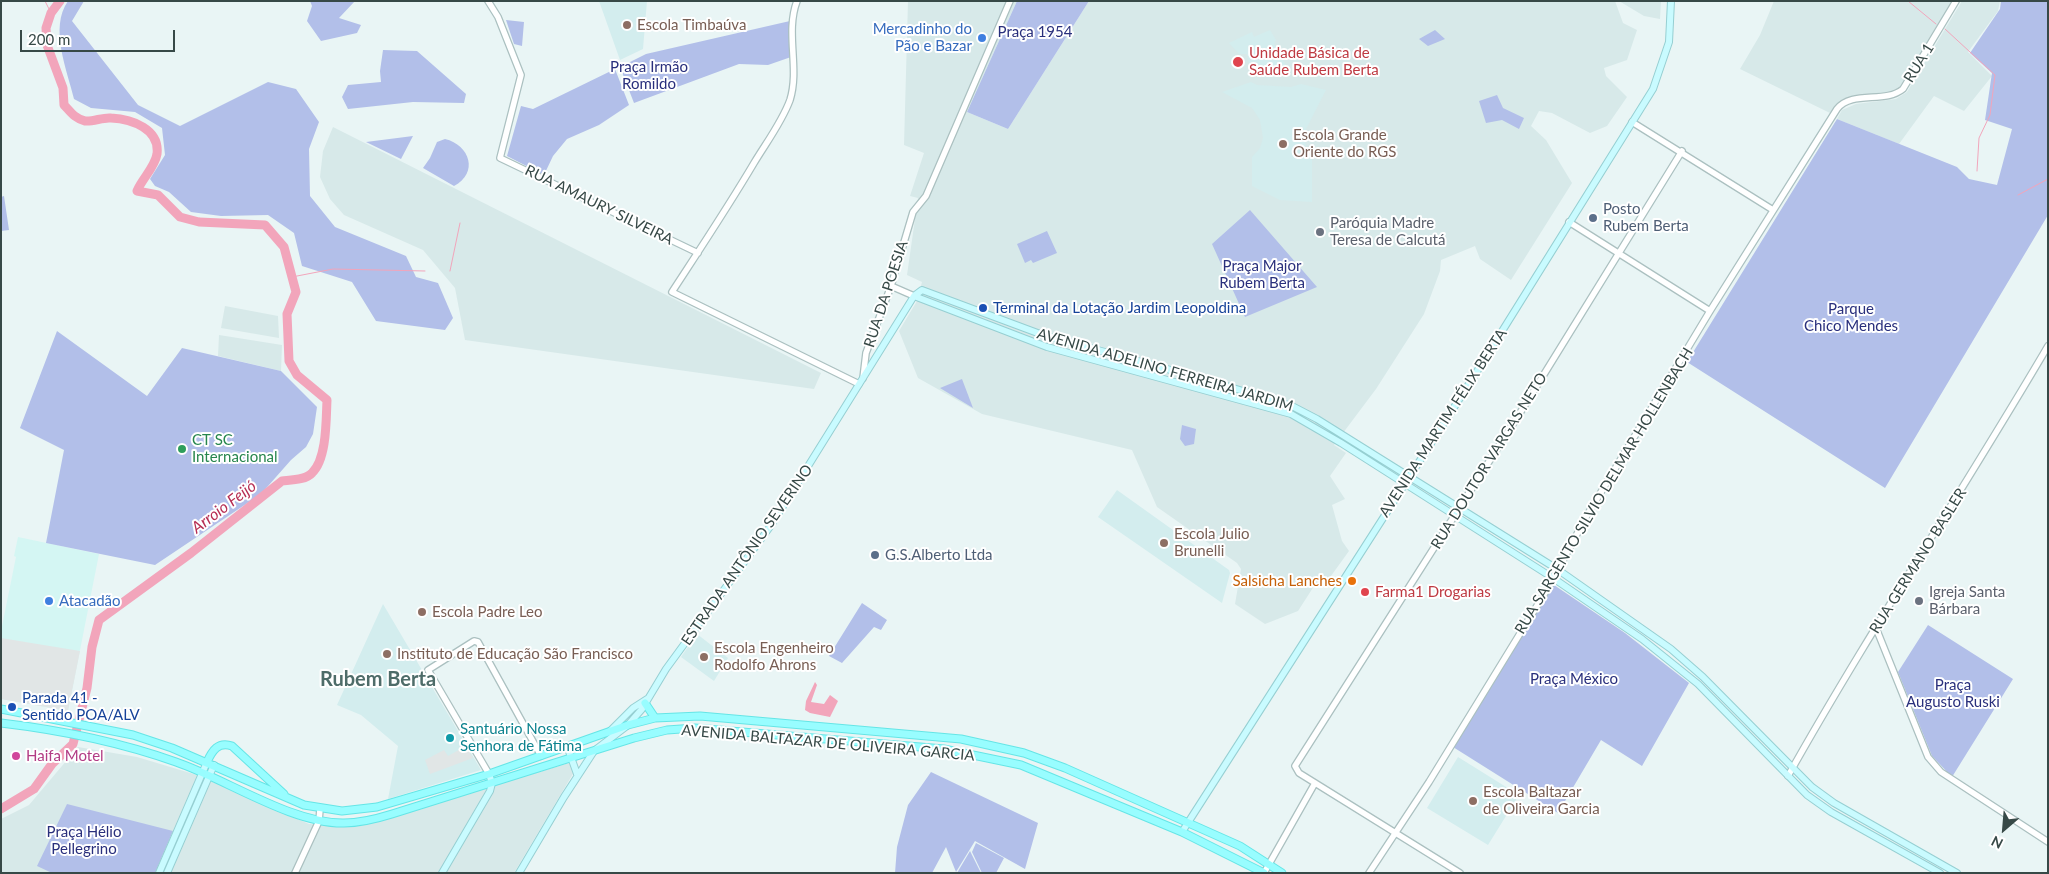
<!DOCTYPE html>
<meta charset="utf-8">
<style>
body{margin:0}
#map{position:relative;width:2049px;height:874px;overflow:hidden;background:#e9f5f5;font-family:Lato,sans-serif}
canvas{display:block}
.frame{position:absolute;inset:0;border:2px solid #374947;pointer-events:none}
.north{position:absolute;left:1979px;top:804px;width:50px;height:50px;-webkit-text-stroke:4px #fff;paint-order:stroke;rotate:207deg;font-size:14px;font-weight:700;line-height:20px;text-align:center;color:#374947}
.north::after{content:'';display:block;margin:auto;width:18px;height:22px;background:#374947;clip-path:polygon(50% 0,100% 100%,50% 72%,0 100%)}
.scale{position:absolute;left:20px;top:30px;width:155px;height:22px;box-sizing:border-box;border:2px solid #374947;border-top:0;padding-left:6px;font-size:15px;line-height:18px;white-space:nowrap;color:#374947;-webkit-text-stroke:4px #fff;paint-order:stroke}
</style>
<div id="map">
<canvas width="2049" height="874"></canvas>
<div class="frame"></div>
<div class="north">N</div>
<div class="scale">200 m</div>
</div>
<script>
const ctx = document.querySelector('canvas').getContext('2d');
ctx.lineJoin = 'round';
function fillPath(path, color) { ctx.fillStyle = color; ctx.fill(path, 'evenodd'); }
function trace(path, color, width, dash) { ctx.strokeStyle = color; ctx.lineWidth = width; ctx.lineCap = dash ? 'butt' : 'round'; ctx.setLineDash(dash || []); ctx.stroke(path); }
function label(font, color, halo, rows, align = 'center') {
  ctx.font = font + ' Lato,sans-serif'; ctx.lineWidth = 4; ctx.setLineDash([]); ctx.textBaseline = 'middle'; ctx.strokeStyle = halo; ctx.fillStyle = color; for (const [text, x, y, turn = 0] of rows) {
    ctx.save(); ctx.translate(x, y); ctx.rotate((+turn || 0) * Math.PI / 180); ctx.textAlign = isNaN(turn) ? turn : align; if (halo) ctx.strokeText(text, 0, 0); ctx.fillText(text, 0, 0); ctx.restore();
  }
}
fillPath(new Path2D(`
 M908 1H1017L967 112 1008 129 1089 1H1615L1623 23 1637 30 1627 60 1604 68 1606 76 1627 97 1607 126 1590 133 1552 113 1539 111 1531 126 1546 140 1572 183 1511 280 1480 259 1475 246 1441 260 1440 271 1424 314 1376 389 1334 445 1346 453 1330 476 1345 499 1332 505 1342 541 1349 551 1323 587 1316 583 1298 611 1265 624 1235 604 1241 569 1237 563 1157 507 1132 450 982 414 918 378 899 331 917 301 922 282 907 275 918 198 910 196 924 153 904 145Z
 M1619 1H1661L1660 19 1644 16Z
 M1774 1H1952L1901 87 1893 93 1846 100 1837 104 1830 113 1740 69 1760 35Z
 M1962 1H2000L1998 11 1968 52 1992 76 1964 111 1934 96 1899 144 1837 119 1842 110 1856 104 1896 99 1907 92Z
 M333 127 821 373 814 389 465 340 455 288 423 250 344 215 330 199 320 177 323 151Z
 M225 306 278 316 279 338 221 328Z
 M219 335 282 345 281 371 218 356Z
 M78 747 137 757 197 775 309 824 340 826 372 822 569 763 574 772 514 873H1V819L29 805Z`), '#d7e9e9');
fillPath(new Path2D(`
 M18 537 99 554 68 711 1 699V631L16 557 14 556Z`), '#d4f6f3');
fillPath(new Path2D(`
 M599 1H647L643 49 620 60Z
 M1270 30 1276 40 1274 44 1286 65 1250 67 1247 54H1239L1229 43 1252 32 1254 37Z
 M1251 82 1257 85 1291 87 1301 84 1326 90 1305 131 1306 149 1312 158V202L1280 200 1252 186V157L1260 148 1263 138 1260 120 1252 108 1222 92Z
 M1117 490 1229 570 1230 573 1222 603 1098 517Z
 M383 604 481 770 388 799 398 746 361 715 337 705Z
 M697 634 728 658 714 681 681 657Z
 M1458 757 1519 795 1488 845 1427 808Z`), '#d3edee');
fillPath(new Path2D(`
 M68 1H84L72 21 138 105 180 126 268 82 296 89 319 122 309 149 310 196 335 227 406 256 416 277 438 283 453 318 445 330 376 321 352 282 302 266 294 233 268 215 221 216 191 212 169 192 155 186 150 179 165 155 162 128 135 112 91 108 74 99C67 70 49 28 68 1Z
 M310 1H355L339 18 361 25 357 33 321 41 307 21 312 6Z
 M1017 1H1089L1008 129 967 112Z
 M2001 1H2048V215L1885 488 1687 362 1837 119 1957 167 1969 179 1997 185 2012 129 1985 120 1992 73 1970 53 2000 9Z
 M506 20 524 22 522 46 514 44Z
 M790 21 791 57 768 65 739 64 634 103 620 67 646 54Z
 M1435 30 1445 39 1428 46 1419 39Z
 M383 50 417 51 466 94 464 103 413 102 348 109 342 97 348 85 381 82 380 71Z
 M615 69 629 105 599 125 567 139 553 156 544 175 507 156 521 106 533 109Z
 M1497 95 1503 108 1524 118 1519 129 1502 120 1486 123 1479 101Z
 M413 136 401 159 366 142Z
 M445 139C470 145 479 173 454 186L423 168 430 158 437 142Z
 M4 196 9 230 1 231V197Z
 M1250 210 1317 287 1245 317 1212 244Z
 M1047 231 1057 253 1033 263 1031 260 1025 263 1017 244Z
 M57 331 147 396 182 348 281 371 317 407 313 434 306 447 291 460 261 494 155 565 46 543 64 450 20 428Z
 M962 379 973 408 940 388Z
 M1182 425 1196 429 1194 444 1185 446 1180 439Z
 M1554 585 1625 633 1689 683 1642 766 1601 740 1558 813 1453 747Z
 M862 603 887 620 881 630 874 627 842 663 829 656Z
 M1928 625 2013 679 1952 777 1932 756 1898 672Z
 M931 772 1038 823 1025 869 975 841 956 872 946 847 932 873H895L897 847 908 805Z
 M67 804 173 831 155 873H52L37 866Z
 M976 843 1004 858 996 873H982L972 852Z
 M970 851 981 873H957Z`), '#b2bfe9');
fillPath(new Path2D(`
 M1 638 80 651 68 711 1 699Z
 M466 746 473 758 430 774 425 760 444 750 448 756Z`), '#e1e6e6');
fillPath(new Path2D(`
 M815 682 817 685 811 702 824 704 830 695 838 701 830 717 810 713 805 710 806 701Z`), '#f2a5bb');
trace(new Path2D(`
 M45 1 51 13
 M1908 1 1936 24
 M1945 29 1995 75 1990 115 1979 138 1977 171
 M2018 195 2048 179
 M450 271 460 223
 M292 277 333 269 425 271`), '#f2a5bb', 1);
trace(new Path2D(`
 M1 809 34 789 52 764 73 744 87 688 92 647 99 620 191 553 282 481C291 480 306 480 312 473 327 459 326 420 327 400L297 375 289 361 287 314 296 292 284 247 265 225 199 222 180 217 158 195 137 191C142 179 155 167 157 154 160 129 132 119 111 118 103 117 93 122 85 121 75 119 70 111 64 105L63 88 47 45 46 28 51 13 60 1`), '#f2a5bb', 9);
const tertiary = new Path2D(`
 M488 1 498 17 521 75 500 158 698 253
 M797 1C785 33 800 68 790 100 782 122 766 143 754 163 728 207 700 249 672 292L859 384
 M1632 122 1773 210
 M1569 222 1710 311
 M891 286 914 296
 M863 378 866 353 891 286 913 212 926 196 1010 1
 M1876 628 1928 757 1941 772 2048 842
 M489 774 428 670 474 641 478 642 541 756
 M1788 776C1870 630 1963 491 2048 346
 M295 873 319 821 320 809
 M1264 873 1315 783
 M1369 873 1429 782 1551 583 1586 517 1710 311 1837 109C1852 90 1885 104 1903 89L1956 1
 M1460 873 1299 773 1295 766 1525 405 1682 151`);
const secondary = new Path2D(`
 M914 296 1047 347 1291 414 1341 443 1553 578 1642 639 1698 684 1807 795 1831 812 1940 873
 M609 732 633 708 647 699
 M567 746 577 774
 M1182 832 1476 373 1653 89 1669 42 1671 1
 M159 873 207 762
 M167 873 214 765
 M442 873 490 791 492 783 489 774
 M519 873 564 797 594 751 628 725 642 709 666 669 772 524 914 296 922 290 1043 335 1207 380 1292 406 1317 419 1557 569 1671 649 1703 677 1812 787 1834 803 1957 873`);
const primary = new Path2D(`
 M645 703 655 718
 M1 709 133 735 172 748 304 805 342 811 377 807 489 774 628 725 655 718 700 716 961 739 1024 753 1065 768 1240 846 1282 873
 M1 723C60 730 120 742 176 762 226 779 292 824 344 823 360 823 376 819 392 814L634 738 667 730 695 728 944 749 1021 765 1182 832 1264 873
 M207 762C212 751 218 741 232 746L284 794`);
trace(tertiary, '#abc0c0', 8);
trace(secondary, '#96cfd2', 8);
trace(primary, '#66e5e6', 9);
trace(tertiary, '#fff', 5.5);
trace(secondary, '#c9fbff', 6);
trace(primary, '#98fdff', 7);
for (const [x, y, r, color] of [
 [627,25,5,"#8d6e63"],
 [982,38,5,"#3f7fe0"],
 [1238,62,6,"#e0444e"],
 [1283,144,5,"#8d6e63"],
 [1593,218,5,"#5c6f8a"],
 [1320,232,5,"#6b7280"],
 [983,308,5,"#1a4fb4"],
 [182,449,5,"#2e9e5b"],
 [1164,543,5,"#8d6e63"],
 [875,555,5,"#5c6f8a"],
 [1352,581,5,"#e8710a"],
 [1365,592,5,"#e0444e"],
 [49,601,5,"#3f7fe0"],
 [1919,601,5,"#6b7280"],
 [422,612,5,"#8d6e63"],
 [387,654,5,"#8d6e63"],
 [704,657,5,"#8d6e63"],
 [12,707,5,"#1a4fb4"],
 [450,738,5,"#0f9aa8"],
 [16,756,5,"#d1479c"],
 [1473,801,5,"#8d6e63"]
]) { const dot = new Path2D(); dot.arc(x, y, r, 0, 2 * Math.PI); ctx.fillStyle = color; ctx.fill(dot); trace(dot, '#fff', 2); }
label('15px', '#785e54', '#fff', [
 ["Escola Timbaúva",637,25],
 ["Escola Grande",1293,135],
 ["Oriente do RGS",1293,152],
 ["Escola Julio",1174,534],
 ["Brunelli",1174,551],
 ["Escola Padre Leo",432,612],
 ["Escola Engenheiro",714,648],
 ["Rodolfo Ahrons",714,665],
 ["Instituto de Educação São Francisco",397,654],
 ["Escola Baltazar",1483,792],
 ["de Oliveira Garcia",1483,809]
], 'left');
label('15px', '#366cbe', '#fff', [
 ["Mercadinho do",972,29],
 ["Pão e Bazar",972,46],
 ["Atacadão",59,601,"left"]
], 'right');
label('15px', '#292f7c', '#fff', [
 ["Praça 1954",1035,32],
 ["Praça Irmão",649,67],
 ["Romildo",649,84],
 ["Praça Major",1262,266],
 ["Rubem Berta",1262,283],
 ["Parque",1851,309],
 ["Chico Mendes",1851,326],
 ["Praça México",1574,679],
 ["Praça",1953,685],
 ["Augusto Ruski",1953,702],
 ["Praça Hélio",84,832],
 ["Pellegrino",84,849]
]);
label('15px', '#be3a42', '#fff', [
 ["Unidade Básica de",1249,53],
 ["Saúde Rubem Berta",1249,70],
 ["Farma1 Drogarias",1375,592]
], 'left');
label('15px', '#374947', '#fff', [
 ["RUA 1",1919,63,-58],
 ["RUA AMAURY SILVEIRA",599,205,26],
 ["RUA DA POESIA",886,294,-72],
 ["AVENIDA ADELINO FERREIRA JARDIM",1165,370,16],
 ["AVENIDA MARTIM FÉLIX BERTA",1443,423,-57],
 ["RUA DOUTOR VARGAS NETO",1489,461,-58],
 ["RUA SARGENTO SILVIO DELMAR HOLLENBACH",1604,491,-59],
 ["ESTRADA ANTÔNIO SEVERINO",747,555,-55],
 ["RUA GERMANO BASLER",1918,561,-58],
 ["AVENIDA BALTAZAR DE OLIVEIRA GARCIA",828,743,5]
]);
label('15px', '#4e5e75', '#fff', [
 ["Posto",1603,209],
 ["Rubem Berta",1603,226],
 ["G.S.Alberto Ltda",885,555]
], 'left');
label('15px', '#5b616d', '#fff', [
 ["Paróquia Madre",1330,223],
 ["Teresa de Calcutá",1330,240],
 ["Igreja Santa",1929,592],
 ["Bárbara",1929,609]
], 'left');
label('15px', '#164399', '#fff', [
 ["Terminal da Lotação Jardim Leopoldina",993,308],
 ["Parada 41 -",22,698],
 ["Sentido POA/ALV",22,715]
], 'left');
label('15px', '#27864d', '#fff', [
 ["CT SC",192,440],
 ["Internacional",192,457]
], 'left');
label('15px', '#c56008', '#fff', [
 ["Salsicha Lanches",1342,581]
], 'right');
label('15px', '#0d838f', '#fff', [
 ["Santuário Nossa",460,729],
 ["Senhora de Fátima",460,746]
], 'left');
label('15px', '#b23c85', '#fff', [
 ["Haifa Motel",26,756]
], 'left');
label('italic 16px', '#b72e53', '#fff', [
 ["Arroio Feijó",224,507,-37]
]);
label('bold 20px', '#4e6c69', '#fff', [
 ["Rubem Berta",378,680]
]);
</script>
